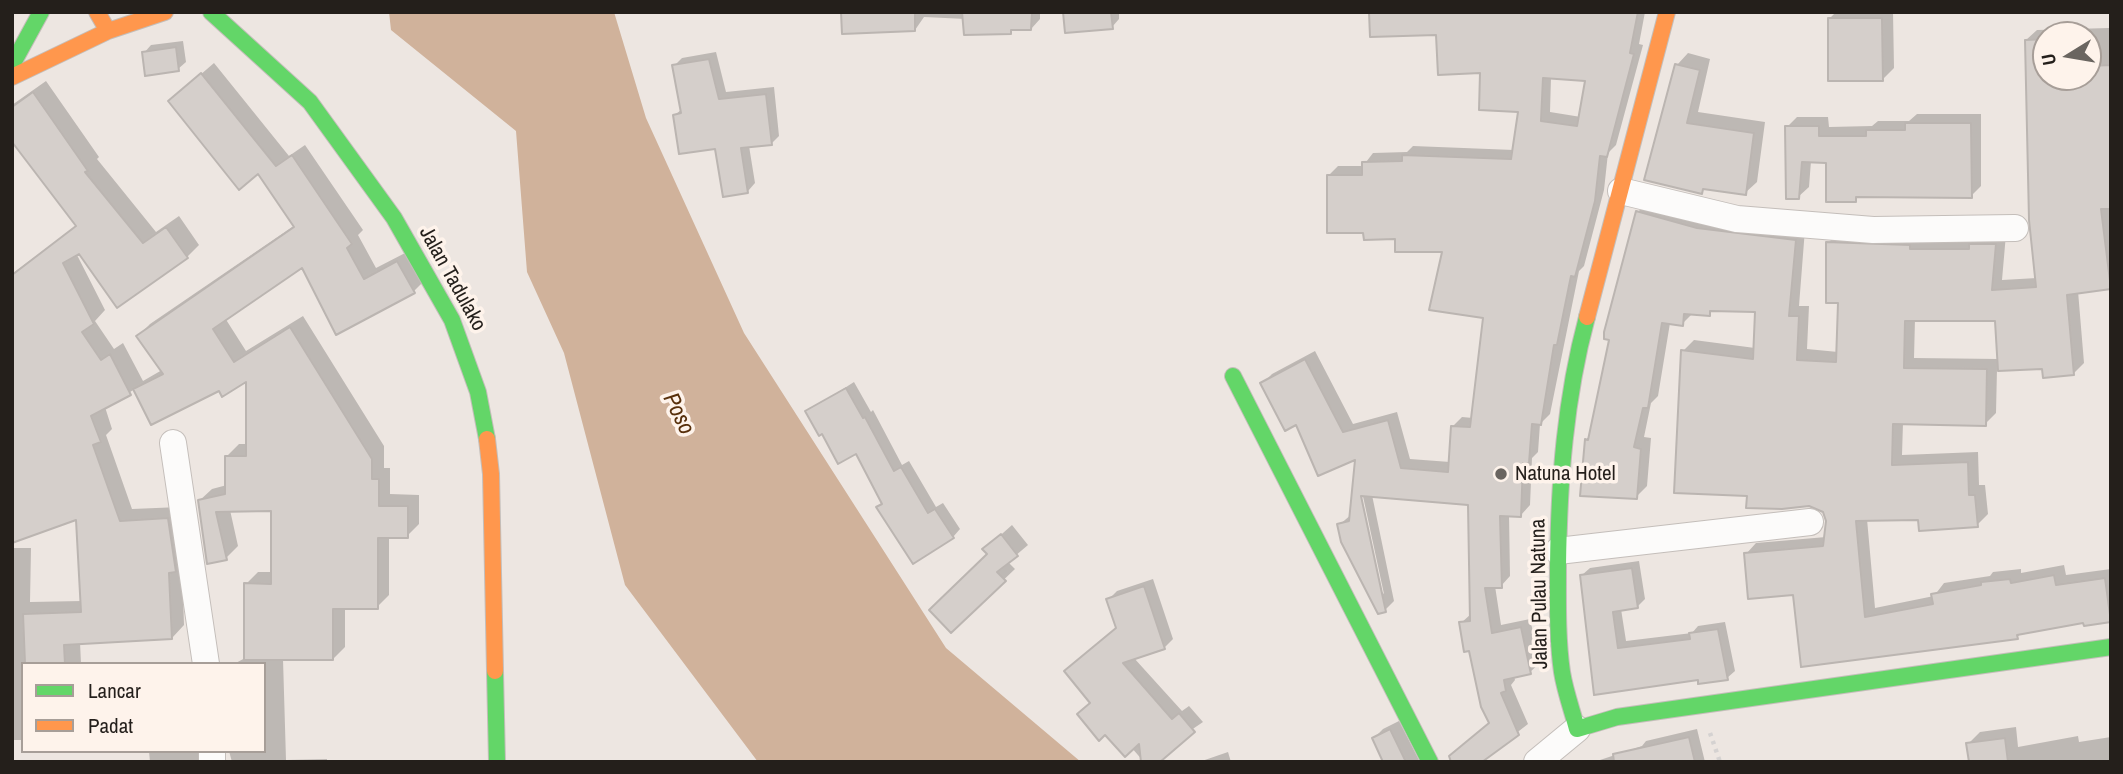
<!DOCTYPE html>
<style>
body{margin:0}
#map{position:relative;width:2123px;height:774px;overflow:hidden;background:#ede6e1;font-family:"Archivo Narrow",sans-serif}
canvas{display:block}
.frame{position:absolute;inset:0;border:14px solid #241f1b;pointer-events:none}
.legend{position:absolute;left:21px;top:662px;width:245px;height:91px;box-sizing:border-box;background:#fef3eb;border:2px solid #a79e98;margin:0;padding:9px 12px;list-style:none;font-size:21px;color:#241f1b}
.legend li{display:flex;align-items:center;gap:14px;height:35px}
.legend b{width:35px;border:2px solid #a79e98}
.north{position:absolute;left:2032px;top:21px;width:70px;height:70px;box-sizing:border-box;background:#fef3eb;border:2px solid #a79e98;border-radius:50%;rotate:259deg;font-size:19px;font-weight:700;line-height:28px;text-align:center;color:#241f1b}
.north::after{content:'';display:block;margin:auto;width:24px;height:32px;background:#6a6560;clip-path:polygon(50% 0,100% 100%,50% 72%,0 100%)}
</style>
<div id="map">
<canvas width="2123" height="774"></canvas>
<div class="frame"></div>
<ul class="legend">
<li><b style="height:9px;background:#63d668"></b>Lancar</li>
<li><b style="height:9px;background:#ff974d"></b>Padat</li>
</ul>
<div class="north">U</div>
</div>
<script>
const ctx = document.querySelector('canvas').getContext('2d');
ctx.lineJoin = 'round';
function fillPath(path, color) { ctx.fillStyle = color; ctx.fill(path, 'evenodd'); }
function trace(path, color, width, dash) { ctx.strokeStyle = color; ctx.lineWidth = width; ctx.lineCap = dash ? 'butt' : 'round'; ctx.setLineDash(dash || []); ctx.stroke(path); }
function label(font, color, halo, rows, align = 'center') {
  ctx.font = font + ' "Archivo Narrow",sans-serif'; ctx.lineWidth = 7; ctx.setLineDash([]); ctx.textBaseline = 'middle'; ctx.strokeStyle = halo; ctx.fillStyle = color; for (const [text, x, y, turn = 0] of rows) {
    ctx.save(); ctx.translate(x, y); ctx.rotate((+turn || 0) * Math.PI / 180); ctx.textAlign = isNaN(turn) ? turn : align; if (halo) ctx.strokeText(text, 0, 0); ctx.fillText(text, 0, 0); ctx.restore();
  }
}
fillPath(new Path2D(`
 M389 12H614L646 118 744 333 946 648 1081 762H758L625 585 564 353 527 272 516 131 391 30Z`), '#d0b29b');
fillPath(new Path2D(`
 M842 12H1040V19L1031 29 1015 28 1010 32 966 19 924 17 915 30Z
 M1065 12H1119V19L1112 27Z
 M1371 12H1645L1639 44 1643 45 1616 145 1608 153 1604 190 1584 266 1579 271 1550 414 1540 424 1538 452 1532 458 1530 505 1521 515 1509 514 1510 576 1501 586H1495L1501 625 1530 619 1540 663 1530 672 1514 676 1515 680 1511 685 1528 724 1479 762H1450L1451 756 1490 722 1461 623 1471 614 1470 504 1372 495 1394 601 1385 610 1339 525 1352 514 1357 457 1296 423 1262 384 1272 374 1315 351 1353 424 1397 412 1410 459 1450 462 1452 427 1462 417 1473 418 1485 317 1444 250 1365 231 1329 175 1338 166H1363L1373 153 1407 152 1413 146 1514 150 1520 110 1482 71 1438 33ZM1551 77 1587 80 1581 117 1550 112ZM1361 487 1384 594 1379 589 1358 488Z
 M1836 12H1893L1894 68 1882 80 1830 18Z
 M2109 28 2111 287 2078 291 2084 363 2073 374 2044 367 1997 369 1996 413 1985 424 1903 423 1902 455 1978 452 1979 485H1985L1988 514 1977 525 1920 519H1867L1875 608 1934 596 1944 583 1990 576 1993 572 2021 569V573L2064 565 2066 575 2111 569V620L2085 621 2023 632 2017 637 1803 665 1795 593 1746 554 1756 543 1826 537 1827 521 1824 510 1809 505 1748 495 1683 351 1694 340 1755 348 1756 310 1714 309 1709 314 1693 313 1682 324 1670 323 1658 396 1651 403 1644 437 1651 438 1647 486 1636 497 1586 440 1591 436 1638 212 1648 201 1805 229 1799 306H1809L1807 349 1838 352 1840 302 1828 243 1839 232 2006 234 2002 280 2037 278 2026 40 2037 30ZM2046 35H2088V77H2046ZM1915 319H1997L1999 359 1914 358Z
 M183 41 186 62 178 69 144 53 151 45Z
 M716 52 726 92 774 87 779 136 771 144 749 146 755 183 748 191 716 147 675 115 682 109 674 66 682 58Z
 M1688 53 1710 59 1698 112 1765 122 1757 182 1745 193 1706 188 1701 192 1646 179 1677 65Z
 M214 63 289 156 305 145 363 230 358 235 376 268 409 251 426 279 414 291 302 265 225 318 246 351 303 316 384 446V468H390V494L419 495V524L407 536H389V595L377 607H345V647L333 659H283L286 760 327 759V762H232L229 751H264V664H234L245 658 246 584 258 572H272V510H230L238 546 226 558 199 501 212 489 227 485V456L239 444H247L248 379 219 389H135L105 407 112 429 106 435 132 509 180 507 184 625 172 638 80 642 81 664H23V740H12V548H31L30 602 82 601 78 518 12 542V274L77 225 12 139V105L46 81 99 157 97 159 156 232 179 216 199 245 187 257 76 253 105 310 95 321 114 349 123 343 143 381 162 370 138 336 150 324 295 225 259 172 170 101Z
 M1917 114H1981V186L1971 196H1859L1855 200 1828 162 1811 161 1809 187 1798 197 1787 127 1797 117H1828L1829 127 1872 126 1878 121H1909Z
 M854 382 871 412 873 410 902 465 909 461 936 507 943 503 960 529 953 537 878 507 883 502 857 452 823 431 807 412Z
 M1012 525 1028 545 1008 562 1015 569 951 630 989 554 985 549Z
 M1639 561 1645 599 1637 607 1621 609 1626 641 1692 633 1698 626 1725 622 1735 671 1727 678H1699L1595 693 1582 575 1590 568Z
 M1153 579 1173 639 1164 648 1134 658 1182 711 1189 706 1203 722 1144 762 1092 702 1117 627 1108 600 1117 591Z
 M1399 721 1420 762H1385L1374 738 1383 729Z
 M2016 727 2018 747 2078 736 2079 742 2111 737V762H1971L1968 744 1980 732Z
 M1697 729 1705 762H1594L1642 746 1646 741Z
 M149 751H206L201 762H150Z
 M1228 752 1231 762H1199Z`), '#0003');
const building = new Path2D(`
 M841 12H915V31L842 34Z
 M962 12H1032L1031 30H1011V34L964 35Z
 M1063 12H1111L1113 29 1065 33Z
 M1369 12H1638L1630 53 1634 54 1607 157 1600 156 1595 201 1575 277 1571 276 1557 345H1554L1541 425 1532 424 1529 463H1523L1521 517 1500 516 1502 588H1485L1492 633 1521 627 1531 674 1504 680 1506 691 1501 693 1519 735 1482 762H1451L1449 756 1489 723 1481 707 1469 651 1464 652 1459 622 1470 621 1468 505 1361 496 1386 612 1378 614 1341 542 1337 524 1349 521 1355 460 1318 476 1296 425 1285 431 1260 383 1305 359 1343 432 1388 420 1401 468 1448 472 1451 426 1470 427 1483 318 1429 310 1442 252H1395V239L1364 240 1363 233H1327V175H1362V162L1402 161V155L1511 159 1518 112 1479 110 1480 73 1438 75 1436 35 1370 37ZM1543 78 1585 81 1577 126 1541 121Z
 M1828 18H1882L1883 81H1828Z
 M2046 39V77H2088V66L2111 65V209H2101L2111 289 2067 295 2074 375 2043 378 2042 369 1998 371 1995 321H1905L1904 368 1987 369 1986 426 1893 424 1892 465 1968 462 1969 495H1975L1978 527 1919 531 1918 520 1856 521 1865 617 1933 604 1931 594 1981 585V582L2010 579 2011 583 2054 575 2056 585 2105 578 2111 622 2084 626 2083 623 2017 635 2018 639 1801 667 1793 595 1748 599 1744 553 1823 546 1826 521 1823 512 1809 506 1782 509 1746 508 1747 496 1674 493 1681 350 1753 359 1755 312 1710 311V316L1684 314 1683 326 1662 323 1648 408H1643L1634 447 1641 449 1637 499 1580 496 1585 439 1588 440 1609 340 1604 339V332L1636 211 1697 228 1796 240 1789 316H1799L1797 360 1836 362 1838 303H1826V242L1910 245V249H1969V244H1996L1992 290 2036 287 2029 220 2025 40Z
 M176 47 179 71 145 76 142 52Z
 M709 59 719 99 766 94 772 145 741 148 748 193 723 197 715 149 679 154 673 115 681 113 672 65Z
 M1675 64 1700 70 1687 123 1754 133 1746 195 1703 189 1702 194 1644 180Z
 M201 73 276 166 292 155 352 244 347 248 364 279 397 261 415 293 336 335 302 268 213 329 234 362 290 327 372 459V479H379V506H408V538H378V609H333V660H244V583L271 584V511L216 512 227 560 207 564 198 500 225 494V456H246V382L222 397 219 391 151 425 133 389 163 374 136 336 294 227 258 174 239 190 168 101Z
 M33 92 88 171 85 172 143 243 166 227 188 258 117 308 79 254 63 263 94 324 82 332 101 360 110 354 131 395 91 416 101 442 93 445 120 521 168 518 176 572 169 573 172 639 64 645 65 664H25L23 614 81 612 76 520 12 543V275L76 226 12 142V107Z
 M1905 123H1971L1972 198 1856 197V202H1826V163L1802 162 1799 199H1786L1785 126H1819V136H1866V130H1905Z
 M846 388 863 418 865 417 894 471 901 467 928 513 935 509 954 538 913 564 876 507 882 504 856 454 838 464 822 434 819 436 805 411Z
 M1001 534 1018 556 997 572 1006 581 951 633 929 610 987 554 982 549Z
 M1632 568 1638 608 1613 612 1618 648 1690 639 1689 633 1718 629 1728 680 1698 684V680L1594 695 1580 575Z
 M1144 586 1165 649 1123 663 1172 719 1179 713 1195 732 1160 762H1141L1139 744 1125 757 1105 735 1099 741 1077 714 1090 703 1064 671 1116 628 1106 599Z
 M1390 729 1406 762H1383L1372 738Z
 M1689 737 1695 762H1614L1613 754Z
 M2005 738 2008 762H1969L1966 743Z`);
fillPath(building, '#d5cfcb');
trace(building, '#bbb5b1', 2);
const street = new Path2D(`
 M1621 191 1737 219 1873 230 2015 228
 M173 443 206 664
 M1558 551 1810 522
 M212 751V762
 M1537 762 1577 729`);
const fast = new Path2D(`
 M211 12 310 102 394 218 452 320 478 392 487 439
 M12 65 41 12
 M1587 317C1565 399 1559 481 1558 566 1558 601 1557 637 1562 672 1565 691 1572 710 1577 729L1617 717 2111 647
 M1233 376 1430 762
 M495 671 497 762`);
const slow = new Path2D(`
 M97 12 108 31 165 12
 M12 77 108 31
 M1587 317 1667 12
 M487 439 491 474 495 671`);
trace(street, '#c4beba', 28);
trace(fast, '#c4beba', 18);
trace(slow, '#c4beba', 18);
trace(new Path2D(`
 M1710 733 1720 762`), '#d5d2d1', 4.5, [3.5, 5]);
trace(street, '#fcfbfa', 26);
trace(fast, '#63d668', 16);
trace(slow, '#ff974d', 16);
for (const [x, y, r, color] of [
 [1501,474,7,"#6a6560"]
]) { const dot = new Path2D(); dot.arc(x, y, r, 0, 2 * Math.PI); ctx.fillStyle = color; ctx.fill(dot); trace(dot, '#fef3eb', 2.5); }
label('21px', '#241f1b', '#fef3eb', [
 ["Jalan Tadulako",452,279,61],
 ["Jalan Pulau Natuna",1540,594,-91]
]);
label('21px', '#241f1b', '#fef3eb', [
 ["Natuna Hotel",1515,474]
], 'left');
label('italic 23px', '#58300c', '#fef3eb', [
 ["Poso",678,414,64]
]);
</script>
